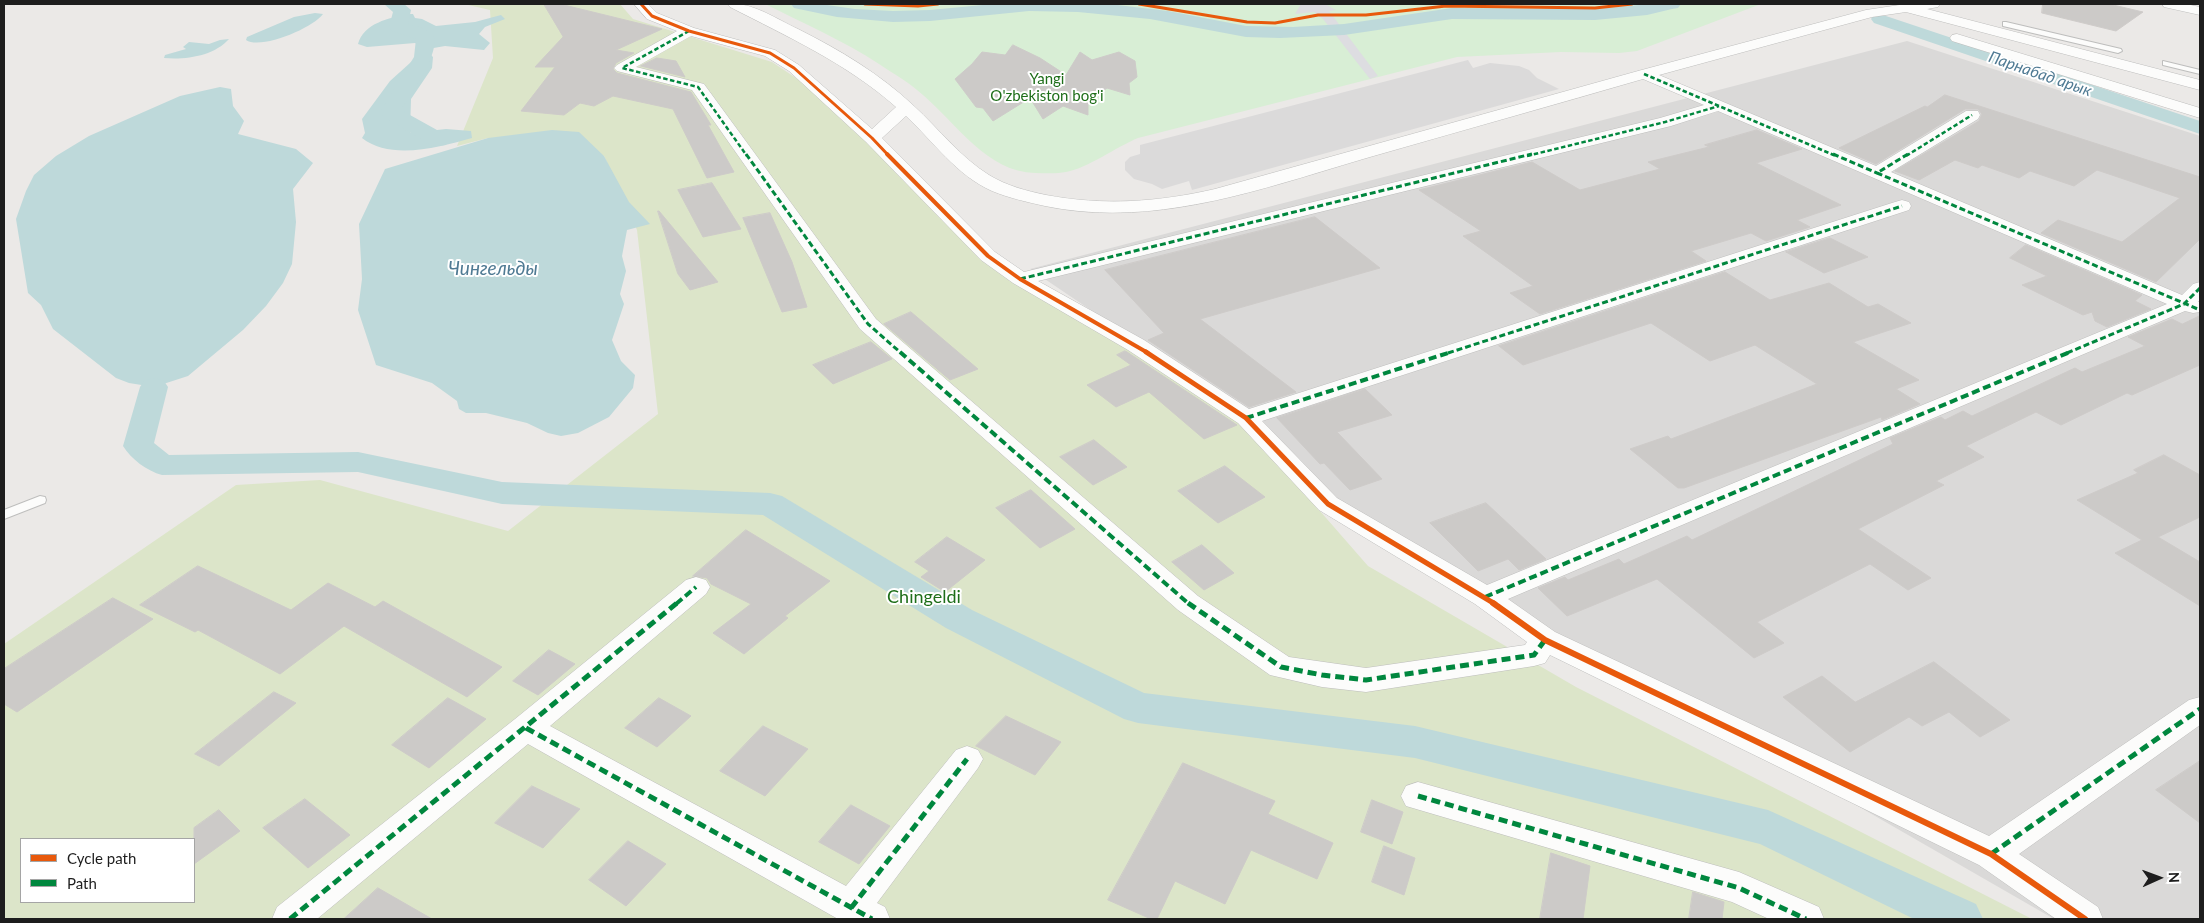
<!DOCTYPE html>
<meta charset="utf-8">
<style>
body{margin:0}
#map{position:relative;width:2204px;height:923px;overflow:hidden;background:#ebe9e7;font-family:Lato,sans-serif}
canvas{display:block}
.frame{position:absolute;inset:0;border:5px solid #1d1d1d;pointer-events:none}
.legend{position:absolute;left:20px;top:838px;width:175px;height:65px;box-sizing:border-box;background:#fff;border:1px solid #a5a5a5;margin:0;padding:6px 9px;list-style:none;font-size:15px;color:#1d1d1d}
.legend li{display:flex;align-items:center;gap:10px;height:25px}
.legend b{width:25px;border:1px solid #a5a5a5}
.north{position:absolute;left:2134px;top:853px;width:50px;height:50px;-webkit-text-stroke:4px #fff;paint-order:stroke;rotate:88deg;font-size:14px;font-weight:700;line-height:20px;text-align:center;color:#1d1d1d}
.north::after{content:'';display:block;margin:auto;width:18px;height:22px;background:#1d1d1d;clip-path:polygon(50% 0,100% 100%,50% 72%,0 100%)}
</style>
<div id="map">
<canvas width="2204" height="923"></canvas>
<div class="frame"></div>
<ul class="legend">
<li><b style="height:6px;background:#e8590c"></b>Cycle path</li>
<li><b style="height:6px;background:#00873e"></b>Path</li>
</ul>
<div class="north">N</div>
</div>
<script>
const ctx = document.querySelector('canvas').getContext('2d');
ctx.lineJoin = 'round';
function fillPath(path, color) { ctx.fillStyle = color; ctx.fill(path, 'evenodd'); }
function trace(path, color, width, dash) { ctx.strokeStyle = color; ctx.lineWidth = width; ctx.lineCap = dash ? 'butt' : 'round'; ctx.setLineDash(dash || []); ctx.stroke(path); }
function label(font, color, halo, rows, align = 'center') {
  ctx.font = font + ' Lato,sans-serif'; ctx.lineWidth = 4; ctx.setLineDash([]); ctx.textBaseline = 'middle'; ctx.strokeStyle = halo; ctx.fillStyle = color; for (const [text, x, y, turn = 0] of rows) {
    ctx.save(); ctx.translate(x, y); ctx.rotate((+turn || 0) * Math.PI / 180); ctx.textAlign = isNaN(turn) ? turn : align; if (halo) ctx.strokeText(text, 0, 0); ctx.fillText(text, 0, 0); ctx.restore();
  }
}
fillPath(new Path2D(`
 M1907 41 2200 136V919H2054L1333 504 1243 413 1030 269Z`), '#dad9d8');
fillPath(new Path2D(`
 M464 4H620L633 19 772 62 820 94 971 246 1138 349 1244 424 1368 566 1576 687 2032 919H4V644L236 485 320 480 508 531 658 414 637 230 604 156 488 138 457 146 493 58 490 10ZM21 839H194V902H21Z`), '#dce5c9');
fillPath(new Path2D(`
 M765 4H1761L1637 51 1619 53 1561 52 1457 57 1138 138C1116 147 1088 168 1066 172 1056 174 1045 173 1035 173 987 172 957 124 923 95 910 83 894 74 879 64 844 41 803 23 765 4Z`), '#d8eed5');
fillPath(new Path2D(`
 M1468 60 1473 68 1490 63 1519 66 1529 70 1537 78 1559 89 1192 190 1189 181 1162 189 1152 184 1134 179 1125 170V162L1130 157 1140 154V145Z`), '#dbdada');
fillPath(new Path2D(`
 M1301 4H1325L1336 10 1329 11 1378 76 1370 79 1323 19 1314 12 1295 14Z`), '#dddde1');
fillPath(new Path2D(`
 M315 13 323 14C313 28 261 50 246 40L247 37 294 17Z
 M408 14H413L415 18 422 19 436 26 475 22 501 15 505 19 485 27 479 34 490 43 484 50 445 46 428 49 415 43 367 47 358 44C364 23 389 18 408 14Z
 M229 39C214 56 186 60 164 58L165 55 186 49 183 47 189 42 209 44 220 40Z
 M420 54H430L433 57 432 68 411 99 410 133 446 129 471 131 472 138C440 147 391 161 362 138L365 133 362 119 390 81Z
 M220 87 231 89 233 106 244 121 238 134 296 149 313 163 293 189 296 222 292 264 283 283 266 306 243 330 188 376 154 387 129 383 116 378 53 329 41 305 28 293 16 219 26 191 34 175 56 156 89 136 180 96Z
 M552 130 579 132 604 156 629 202 650 224 627 230 622 256 626 271 620 294 624 304 612 340 621 361 635 375 633 388 609 417 578 433 561 436 548 433 527 423 486 413H466L459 409 457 401 432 383 376 365 358 310 362 279 359 224 385 169 488 138Z`), '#bed9da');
fillPath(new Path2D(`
 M384 4H404L411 10 408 24C414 26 430 29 433 35 442 51 410 95 401 110L446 135 449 140 446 145 438 146 430 145 383 116 380 112 414 57 416 39 392 31 389 27 393 12Z
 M791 4H820L855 9 893 11 930 10 993 4H1109L1168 11 1246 26 1293 27 1344 24 1452 8 1595 9 1650 4H1681L1678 8 1672 9 1647 15 1595 20 1452 19 1344 35 1280 38 1246 37 1150 19 1078 12 1029 11 930 21 893 22 837 17 794 8Z
 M1880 14 2200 121V134L1874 23 1871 19 1874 15Z
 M154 378 164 381 168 387 154 443 169 455 358 452 502 482 770 493 782 496 972 610 1144 693 1415 726 1768 810 1976 904 1983 919H1914L1760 844 1415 758 1138 723 1124 719 946 628 763 515 502 504 358 472 162 475C147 471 131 459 123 446L140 387 144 381Z`), '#bed9da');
const building = new Path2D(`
 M544 4H560L662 29 616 50 634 53 616 63 613 69 617 73 691 92 711 125H708L734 172 707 178 673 109 613 96 594 106 580 103 564 115 521 111 555 67H535L563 37Z
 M2043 4H2109L2143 12 2116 31 2042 13Z
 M1013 45 1040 58 1066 75 1080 52 1092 60 1119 52 1135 61 1137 77 1129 83 1130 95 1107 88 1088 102V115L1063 106 1043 119 1030 98 993 121 983 108 976 107 955 79 972 64 982 52 1005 55Z
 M657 58 676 61 685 77 641 66Z
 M1945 95 2200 177V239L2156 282 2041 233 2058 220 2122 242 2180 198 2097 170 2074 186 2030 171 2019 178 1982 165 1978 168 1955 160 1919 180 1895 171 1979 121 1982 114 1978 109H1965L1876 164 1839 148 1925 106 1927 107Z
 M1757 130 1802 149 1756 163 1841 205 1797 220 1810 227 1766 241 1751 233 1691 251 1706 261 1540 314 1510 293 1533 286 1463 236 1481 231 1419 190 1532 162 1580 190 1660 169 1648 162 1709 147 1705 145Z
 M712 183 741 229 703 237 678 190Z
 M658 211H659L718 282 690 290 678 274Z
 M770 213 792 262 807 307 782 312 743 218Z
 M1315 217 1380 268 1200 319 1296 392 1249 407 1148 340 1164 333 1105 270Z
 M1830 238 1868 257 1824 273 1786 252Z
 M2026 245 2142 295 2135 301 2151 309 2107 327 2095 321 2092 312 2083 315 2022 285 2047 276 2010 258Z
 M1725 272 1770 300 1829 283 1868 307 1878 304 1911 323 1853 342 1919 380 1896 389 1920 404 1882 420 1881 417 1684 488H1678L1630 449 1668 436 1671 439 1817 384 1755 345 1710 361 1651 323 1523 365 1499 346Z
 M911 312 978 369 950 380 884 324Z
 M2200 316V365L2132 395 2127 393 2061 425 2036 412 1966 446 1984 457 1936 481 1944 485 1858 529 1931 578 1908 590 1870 564 1757 622 1784 643 1754 658 1657 579 1567 616 1538 588 1565 577 1568 580 1619 559 1624 564 1687 536 1692 540 1893 444 1890 438 1941 417 1945 420 1963 411 1972 416 2075 368 2082 372 2145 346 2128 337 2172 319 2182 324Z
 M871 342 892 359 833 384 813 365Z
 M1125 351 1127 352 1237 425 1204 439 1149 392 1116 407 1087 385 1131 365 1117 355Z
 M1365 389 1392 415 1337 432 1382 479 1350 490 1324 463 1320 464 1277 418Z
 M1094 440 1127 467 1093 485 1060 457Z
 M2164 455 2200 475V517L2158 537 2200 562V606L2115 553 2142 540 2077 500 2138 473 2134 470Z
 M1225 466 1265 497 1218 523 1178 491Z
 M1031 490 1075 529 1040 548 996 508Z
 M1486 503 1546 559 1519 570 1508 559 1478 571 1430 523Z
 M746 530 830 581 785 616 788 618 744 654 713 633 751 604 711 584 707 578 693 576Z
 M947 537 985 560 945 592 921 577 929 571 915 562Z
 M1202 545 1234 573 1204 590 1172 562Z
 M198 566 291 610 328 583 375 607 383 601 502 667 467 697 344 626 280 674 198 630 195 632 140 605Z
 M113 598 153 619 17 712 4 704V669Z
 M549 650 575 664 538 695 513 681Z
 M1934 662 2010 720 1980 737 1949 712 1922 726 1909 717 1850 752 1783 697 1822 676 1855 702Z
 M274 692 296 703 219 766 195 754Z
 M448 698 486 719 429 768 392 745Z
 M659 698 691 716 657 747 625 728Z
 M1006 716 1061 742 1035 775 976 746Z
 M763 726 808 749 765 796 720 771Z
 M2200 761V823L2156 790Z
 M1183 763 1275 801 1268 814 1333 843 1317 879 1251 850 1225 904 1175 881 1157 919H1151L1108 900Z
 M532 786 580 809 543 848 495 823Z
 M305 799 350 835 308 868 263 828Z
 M1372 800 1403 812 1392 844 1361 832Z
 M851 805 890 826 859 864 819 842Z
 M219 810 240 831 194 864V828Z
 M628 841 666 864 626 906 589 880Z
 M1384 846 1415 858 1404 895 1372 882Z
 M1551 853 1590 866 1583 919H1540Z
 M378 888 432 919H344Z
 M1693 892 1724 902 1722 919H1689Z`);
fillPath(building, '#cccac8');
trace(building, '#cecbc9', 1);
const service = new Path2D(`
 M2006 22 2121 49 2122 51 2118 53 2003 26V22Z
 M2163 61 2200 70V74L2163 65Z
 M40 496 45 497 46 500 45 503 4 519V510Z`);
const minor = new Path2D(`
 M634 4H648L657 13 694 28 775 50 799 65 872 129 896 107C846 63 788 37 730 7L728 4C753 2 776 19 798 29 840 50 880 74 914 106 939 129 960 157 989 175 1007 186 1027 191 1046 195 1103 206 1159 202 1215 189L1638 71 1866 10 1906 4H1940L1938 7 1927 9 2200 80V90L1906 12 1872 17 1659 75 1876 166 1966 111H1978L1980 115 1978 119 1891 172 2182 295 2193 284 2200 282V300L2198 302H2200V312L2193 313 2185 311 1508 599 1555 632 1989 836 2189 700 2200 697V725L2019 854 2098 907 2103 919H2056L1979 865 1550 655 1545 663 1534 666 1366 692 1322 687 1270 675 1178 610 860 329 692 90 617 71 614 68 617 65 677 31 647 19ZM691 36 765 56 789 71 866 142 981 260 1013 283 1128 350 1238 423 1319 510 1475 604 1527 642 1525 645 1366 668 1289 657 1198 596 876 319 704 84 636 67ZM1643 79 1704 105 1660 118 1024 272 995 252 882 138 906 116C934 142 956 175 992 191 1009 198 1027 202 1045 206 1161 230 1274 184 1384 153 1471 128 1557 104 1643 79ZM1718 111 2167 304 1487 585 1337 498 1262 421 1909 210 1911 206 1909 202 1902 200 1895 202 1249 409 1144 340 1038 281 1671 126Z
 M2162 4H2186L2200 7V15L2164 7Z
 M1957 34 2200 108V118L1952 41 1950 38 1952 35Z
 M696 577 706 580 710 587 706 594 550 726 846 886 956 750 967 746 978 750 983 759 978 768 877 903 885 907 890 919H838L528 744 317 919H272L277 907 515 719 686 580Z
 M1418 782 1739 872 1819 907 1824 919H1769L1732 902 1406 806 1401 796 1406 786Z`);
trace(service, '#bebebd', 2);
trace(minor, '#bebebd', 1);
fillPath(service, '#fcfcfb');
fillPath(minor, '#fcfcfb');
trace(new Path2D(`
 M689 31 622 68 698 87 747 156
 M1644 74 1836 156
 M1527 156 1665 122 1719 106
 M1906 156 1972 115`), '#00873e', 2.5, [4.5, 2.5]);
trace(new Path2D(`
 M746 154 868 324 901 353
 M1833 154 1877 173
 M1908 154 1877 173 2200 310
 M1020 279 1532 154
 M1448 353 1902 206
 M2067 353 2184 304 2200 288`), '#00873e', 3, [6, 3]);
trace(new Path2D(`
 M900 352 1189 604
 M1246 418 1451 352
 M1485 597 2070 352
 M676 604 696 587`), '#00873e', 4, [8, 4]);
trace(new Path2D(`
 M1188 603 1281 667 1322 675 1366 680 1534 655 1545 640
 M526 728 872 919
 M1418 796 1739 888 1806 919
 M1991 854 2200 709
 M851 908 967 759
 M290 919 677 603`), '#00873e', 5, [9, 5]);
trace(new Path2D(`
 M641 4 652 16 689 31 770 53 794 68 872 138 889 156
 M865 4 918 6 938 4
 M1139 4 1247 22 1275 23 1318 15H1366L1446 6 1595 8 1632 4`), '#e8590c', 3);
trace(new Path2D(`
 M887 154 988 256 1020 279 1148 353`), '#e8590c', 4);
trace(new Path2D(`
 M1146 352 1246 418 1328 504 1495 604`), '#e8590c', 5);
trace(new Path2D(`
 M1493 603 1545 640 1991 854 2085 919`), '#e8590c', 6);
label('15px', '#1e6e19', '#fff', [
 ["Yangi",1047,79],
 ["O'zbekiston bog'i",1047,96]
]);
label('italic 16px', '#4f7a93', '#fff', [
 ["Парнабад арык",2040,74,19]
]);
label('18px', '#1e6e19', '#fff', [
 ["Chingeldi",924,597]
]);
label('italic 19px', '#4f7a93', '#fff', [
 ["Чингельды",493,269]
]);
</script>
